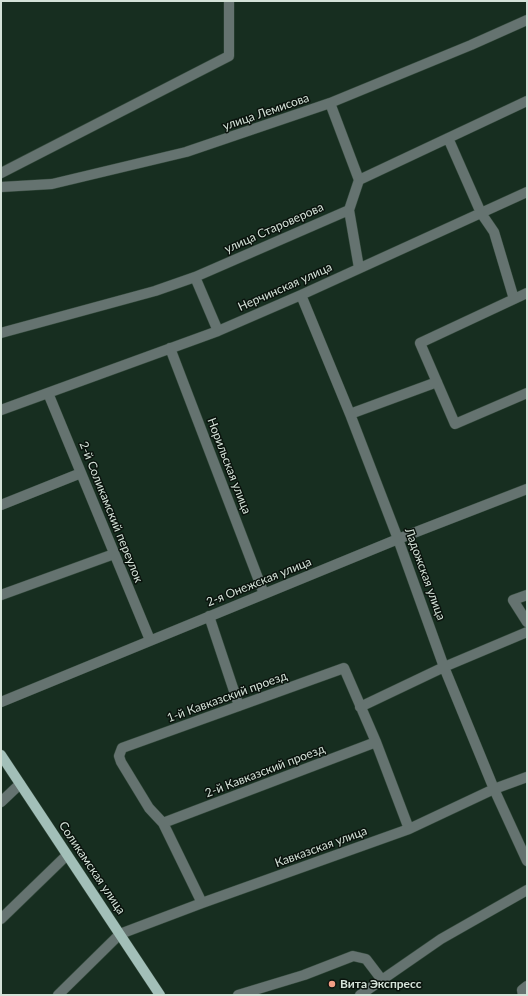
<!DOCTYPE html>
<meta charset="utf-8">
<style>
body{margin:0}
#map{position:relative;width:528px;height:996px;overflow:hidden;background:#172e20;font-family:Lato,sans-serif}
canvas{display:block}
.frame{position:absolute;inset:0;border:2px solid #d4e2d8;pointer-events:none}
</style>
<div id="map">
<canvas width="528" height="996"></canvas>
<div class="frame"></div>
</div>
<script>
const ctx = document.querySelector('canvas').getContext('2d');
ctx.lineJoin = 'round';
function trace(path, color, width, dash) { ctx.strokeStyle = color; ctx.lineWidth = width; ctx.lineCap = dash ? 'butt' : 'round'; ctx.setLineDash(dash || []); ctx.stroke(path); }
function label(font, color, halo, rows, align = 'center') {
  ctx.font = font + ' Lato,sans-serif'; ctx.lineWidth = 3; ctx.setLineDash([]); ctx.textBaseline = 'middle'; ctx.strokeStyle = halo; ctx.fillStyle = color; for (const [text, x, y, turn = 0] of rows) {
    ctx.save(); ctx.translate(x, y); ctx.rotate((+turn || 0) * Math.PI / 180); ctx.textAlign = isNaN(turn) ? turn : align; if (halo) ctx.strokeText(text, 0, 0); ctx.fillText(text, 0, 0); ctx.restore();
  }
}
const minor = new Path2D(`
 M330 103 359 180
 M448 138 481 213 494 232 514 299
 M1 173 229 56V1
 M1 187 52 184 186 152 330 103 471 45 527 20
 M349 210 359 268
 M195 277 218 331
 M527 293 420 343 455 424 527 393
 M301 295 350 414 398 539 444 667 494 789 527 861
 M1 333 155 291 195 277 349 210 359 180 527 101
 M170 348 264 594
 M48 393 150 640
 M1 410 218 331 301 295 527 192
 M350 414 437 382
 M1 505 81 473
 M1 595 114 554
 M527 595 513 600 527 622
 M209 616 239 706
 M1 702 398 539 527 489
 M360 707 444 667 527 632
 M1 802 20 784
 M163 823 376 742
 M202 903 163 823 149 808 121 762 119 756 122 748 344 668 376 742 409 829
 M1 919 67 855
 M58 995 120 934 202 903 409 829 494 789 527 777
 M238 995 304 975 353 956 366 959 382 980
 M360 995 441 939 527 890
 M523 995 522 990 527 986`);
const major = new Path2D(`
 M1 755 160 995`);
trace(minor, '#354b3d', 11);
trace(major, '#354b3d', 11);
trace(minor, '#657370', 10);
trace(major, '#a2bfb8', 10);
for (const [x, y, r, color] of [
 [332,984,4,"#f39f85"]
]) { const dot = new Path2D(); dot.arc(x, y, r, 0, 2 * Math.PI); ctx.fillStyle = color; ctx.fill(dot); trace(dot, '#0a130d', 1.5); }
label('12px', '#d4e2d8', '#0a130d', [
 ["улица Лемисова",266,112,-19],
 ["улица Староверова",274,228,-24],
 ["Нерчинская улица",285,287,-24],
 ["Норильская улица",229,466,69],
 ["2-й Соликамский переулок",111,512,68],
 ["Ладожская улица",425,574,70],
 ["2-я Онежская улица",259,582,-22],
 ["1-й Кавказский проезд",227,697,-20],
 ["2-й Кавказский проезд",265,771,-21],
 ["Кавказская улица",321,847,-20],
 ["Соликамская улица",92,868,56]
]);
label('bold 12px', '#d4e2d8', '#0a130d', [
 ["Вита Экспресс",340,984]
], 'left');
</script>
